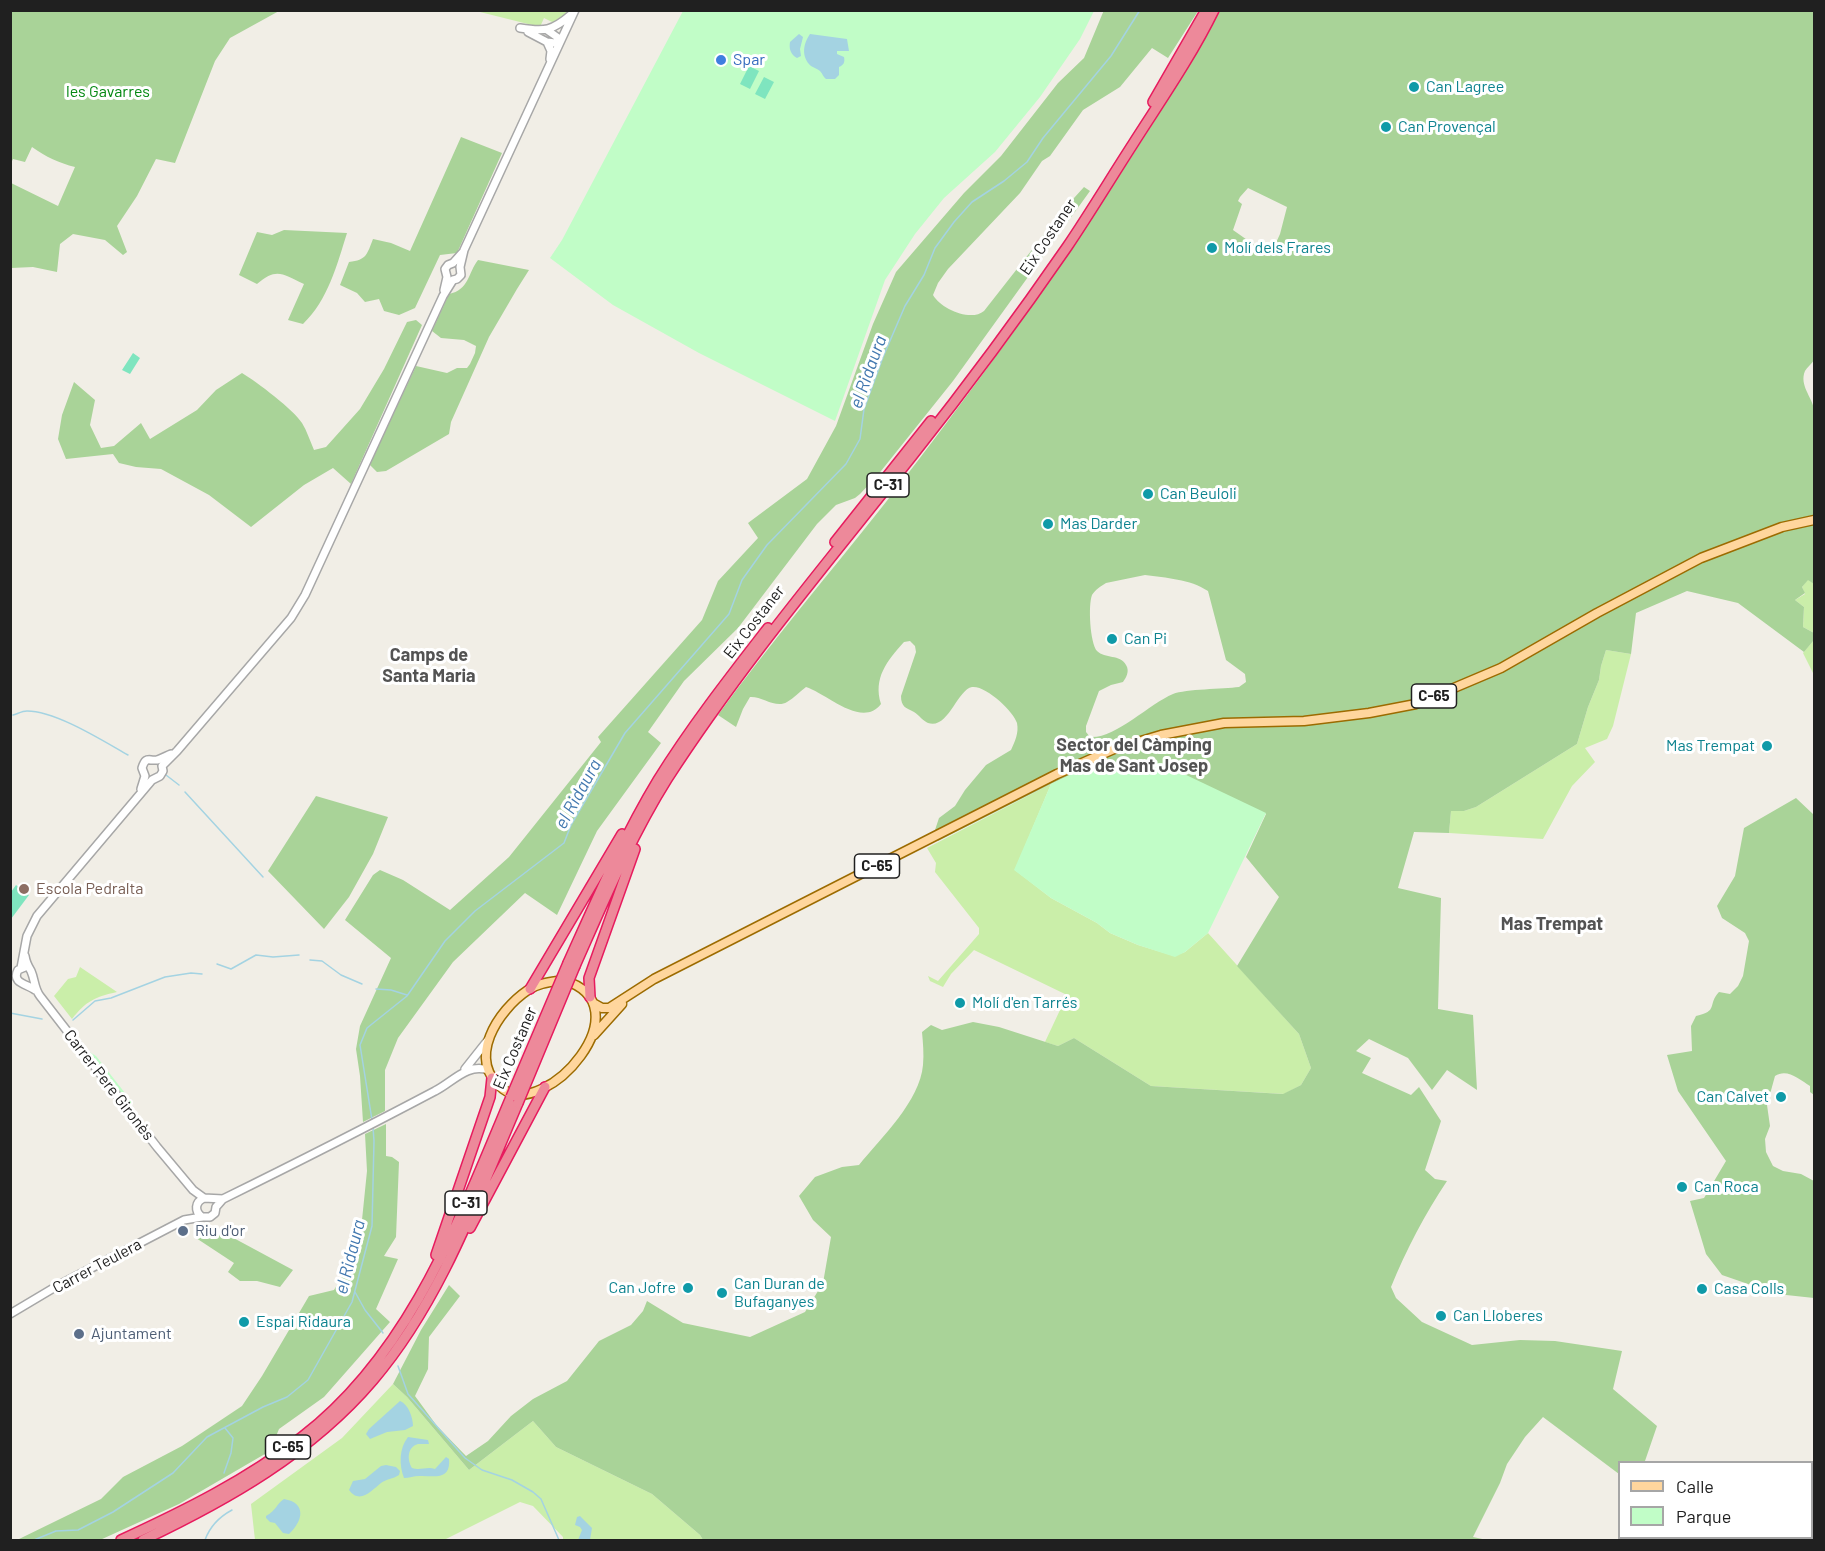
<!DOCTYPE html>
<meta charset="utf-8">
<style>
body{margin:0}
#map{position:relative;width:1825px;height:1551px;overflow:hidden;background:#f1eee6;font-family:Barlow,sans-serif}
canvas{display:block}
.frame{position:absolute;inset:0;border:12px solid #202020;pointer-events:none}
.legend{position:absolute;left:1618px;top:1461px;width:195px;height:78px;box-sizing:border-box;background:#fff;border:2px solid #a6a6a6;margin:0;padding:8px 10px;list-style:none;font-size:18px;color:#202020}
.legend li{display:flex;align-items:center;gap:12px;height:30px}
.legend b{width:30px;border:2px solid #a6a6a6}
</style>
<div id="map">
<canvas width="1825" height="1551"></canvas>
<div class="frame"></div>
<ul class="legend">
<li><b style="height:8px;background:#ffd69d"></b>Calle</li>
<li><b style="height:16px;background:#c1fdc7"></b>Parque</li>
</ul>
</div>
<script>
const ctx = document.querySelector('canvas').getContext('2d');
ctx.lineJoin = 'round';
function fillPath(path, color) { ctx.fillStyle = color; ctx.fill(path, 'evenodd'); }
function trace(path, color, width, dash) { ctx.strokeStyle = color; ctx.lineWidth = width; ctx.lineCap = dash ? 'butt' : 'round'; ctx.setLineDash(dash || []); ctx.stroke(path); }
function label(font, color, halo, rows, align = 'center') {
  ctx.font = font + ' Barlow,sans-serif'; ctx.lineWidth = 6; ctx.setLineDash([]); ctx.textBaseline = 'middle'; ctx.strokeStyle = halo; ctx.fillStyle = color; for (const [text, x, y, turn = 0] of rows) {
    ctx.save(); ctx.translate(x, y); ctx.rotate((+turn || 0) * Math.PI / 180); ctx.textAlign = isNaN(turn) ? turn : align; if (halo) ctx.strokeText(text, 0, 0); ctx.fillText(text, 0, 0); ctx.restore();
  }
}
fillPath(new Path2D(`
 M476 11H567L565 16 554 23 544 18 540 27Z
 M1808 579 1814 584V633L1803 627 1804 607 1795 600 1805 594 1802 587Z
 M1814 640V675L1803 653Z
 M1606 650 1631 654 1613 726 1607 739 1585 748 1595 762 1572 786 1543 839 1449 833 1451 811H1464L1476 807 1577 744 1588 707 1599 680 1601 666Z
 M1051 784 1015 870 1051 898 1097 923 1110 933 1138 945 1174 956 1185 952 1208 933 1299 1034 1311 1068 1301 1085 1284 1094 1151 1086 1074 1038 1058 1046 1045 1042 1067 995 974 950 951 974 943 987 930 981 928 976 938 981 979 934V928L935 872 936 863 927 848Z
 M80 967 117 992C95 997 86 1001 72 1019L54 996 68 979 76 977Z
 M393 1384 407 1397 469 1470 533 1421 556 1447 652 1494 700 1535 703 1540H563V1537L533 1506 520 1502 444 1540H255L251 1504 342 1438Z`), '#caeea9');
fillPath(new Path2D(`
 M11 10 279 11 230 38 215 61 175 163 156 159 137 196 117 226 127 252 123 255 105 240 73 234 60 244 57 272 33 267 11 268V183L58 206 75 167C59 163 46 157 32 147L25 162 13 159 11 163Z
 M1104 10 1198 11 1168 58 1152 48 1120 87 1083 110 1050 156 1042 161 1020 193 948 269 938 283 933 295C941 309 971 322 984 311L1064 209 1084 187 1090 191 953 381 877 476 860 494 855 498 836 505 817 524 738 628 684 681 648 732 661 743 597 831 557 915 525 893 453 962 398 1038 385 1070V1111L363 1122 360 1076 356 1049 360 1026 391 958 345 920 373 875 380 870 403 880 450 910 509 857 601 742 598 737 702 620 718 581 758 538 748 523 807 479 836 426 873 324 896 272 964 193 1001 156 1058 83 1084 58Z
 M1218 11H1814V360C1812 364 1807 367 1805 371 1799 385 1812 397 1814 409V584L1808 580 1802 587 1805 593 1795 600 1804 607 1803 627 1814 633V640L1804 652 1738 603 1687 591 1636 613 1631 654 1606 650 1601 666 1599 680 1588 707 1577 744 1476 807 1464 811H1451L1449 833 1414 832 1398 888 1441 898 1438 1009 1473 1015 1477 1090 1447 1070 1432 1090 1408 1058 1369 1039 1356 1051 1371 1058 1362 1073 1411 1095 1419 1087 1441 1121 1425 1170 1435 1179 1447 1181C1425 1214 1406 1250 1391 1287L1396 1298 1422 1322 1472 1345 1520 1340 1555 1341 1622 1351 1613 1389 1657 1426 1645 1461 1642 1462H1620L1619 1474 1543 1417 1525 1437 1507 1464 1500 1483 1473 1537 1487 1540H703L700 1535 652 1494 556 1447 533 1421 469 1470 407 1397 393 1384 421 1330 449 1285 460 1296 429 1337 428 1369 415 1396 437 1426 466 1456 488 1441 511 1416 533 1399 567 1381 599 1341 631 1325 643 1311 647 1301 683 1323 750 1337 805 1312 823 1283 831 1237 813 1220 799 1196 815 1177 842 1167 859 1165C881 1138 920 1101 923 1065 924 1054 923 1043 922 1032L931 1025 942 1030 973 1022 999 1027 1058 1046 1074 1038 1151 1086 1283 1094 1301 1085 1311 1068 1299 1034 1237 966 1279 897 1246 857 1266 814 1129 763 1096 765 1087 767 1051 784 938 841 935 830 939 818 955 806 965 790 986 765 1011 750C1015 741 1019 733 1017 723 1014 712 986 685 972 687 957 690 948 730 928 723 923 721 919 715 914 712 906 708 901 707 901 696L916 652 915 646 910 641 904 642C887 661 873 678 881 704 862 729 826 693 806 687 799 692 794 698 787 702 776 709 762 696 750 697L743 709 736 727 718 715C771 642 830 573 886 502 970 394 1050 285 1123 170 1157 118 1190 65 1218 11ZM1248 188 1287 207 1280 234 1270 256 1233 230 1242 204 1238 201 1240 197ZM1145 575C1166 578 1190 579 1208 591L1226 660 1245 674 1246 682 1239 687C1223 689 1186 689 1173 694 1149 704 1115 739 1090 737L1086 732V726L1099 691 1111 685 1123 682C1126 678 1130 671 1126 665 1120 654 1105 659 1097 651 1090 643 1088 605 1092 595 1095 590 1101 586 1106 583Z
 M461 137 502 153 457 253 440 255 415 308 399 315 384 311 379 299 365 302 357 293 340 285 349 262C367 260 367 254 373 239L391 243 410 251Z
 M284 230 347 233C337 265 328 300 303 324L288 320 304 284C282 274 277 267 257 284L239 275 257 232 272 235Z
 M478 260 529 270 517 289 489 337 451 422 449 434 386 471 377 472 370 465 372 459 416 366 447 373 457 368H467L470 364 475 353 476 346 464 340 441 338 432 331 449 294C469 290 468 273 478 260Z
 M416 320 422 325 351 484 333 468 304 485 251 527 209 495 161 469 136 467 119 463 113 454 66 459 58 439 62 415 74 382 95 400 90 425 101 448 114 446 141 423 150 439 197 410 216 390 242 373C257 382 294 410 302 423 307 431 310 441 314 450L326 447 360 409 384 369 407 322Z
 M316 796 388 817 373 854 349 897 324 929 268 871Z
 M1796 798 1814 815V1095L1810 1092V1086C1799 1079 1787 1068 1775 1076L1767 1105 1770 1126 1765 1139 1766 1152 1773 1166 1783 1171 1801 1174 1814 1181V1298L1777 1294 1722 1275 1706 1254 1690 1201 1704 1198 1726 1161 1678 1091 1667 1055 1692 1051 1691 1026 1696 1016C1719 1011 1707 1005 1719 992L1730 994 1738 986 1743 976 1749 941 1745 933 1722 918 1717 906 1735 876 1744 828Z
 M386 1124V1156L392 1157 399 1162 396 1237 384 1256 398 1259 376 1309 390 1322 324 1397 279 1429 270 1451 179 1504 100 1540H17L101 1499 123 1477 182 1446 242 1406 262 1376 309 1296 334 1290 351 1262 362 1220 367 1171 365 1134Z
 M215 1228 293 1270 280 1287 257 1281H240L228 1272 234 1263 196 1238Z`), '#a9d398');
fillPath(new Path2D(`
 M683 11H1094L1080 39 1040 97 995 152 944 198 915 234 885 280 835 421 699 353 613 305 550 258 562 240Z
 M1129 763H1161L1266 813 1208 933 1185 952 1175 957 1138 945 1110 933 1097 923 1051 898 1014 870 1051 784 1087 767Z
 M85 1049 96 1056 132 1102 129 1105Z`), '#c1fdc7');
fillPath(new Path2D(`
 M749 66 759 71 750 89 740 84Z
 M764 77 774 82 765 99 755 94Z
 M133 353 140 358 130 374 122 370Z
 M16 885 29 895 11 919V892Z`), '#7fe5bf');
fillPath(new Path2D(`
 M799 34 803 37 800 49 801 56 797 58C790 54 789 48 790 42Z
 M810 34 847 39 849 51H837V54L844 57C845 62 844 65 839 67V75L835 79H826C823 77 823 74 820 71 818 69 814 68 811 66 801 57 803 44 810 34Z
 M400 1401C408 1404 413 1417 413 1426L405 1430 387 1432 370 1439 366 1434 369 1429Z
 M408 1437 428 1440 429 1444C425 1444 422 1444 418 1444 407 1447 407 1460 412 1468 420 1471 427 1466 435 1469L446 1457 449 1459C451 1482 432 1475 419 1476 414 1476 409 1478 404 1478 399 1465 399 1448 408 1437Z
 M386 1465 396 1467 400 1471 399 1475C393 1479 386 1479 381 1483 372 1490 360 1505 349 1490L353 1481 365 1479 381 1466Z
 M284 1499C307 1503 303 1521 289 1534L283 1533 275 1523 270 1522 266 1518V1516C277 1510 276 1504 284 1499Z
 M580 1516 592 1528 590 1540H578L582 1530 580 1527 575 1525 577 1517Z`), '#a4d3e2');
trace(new Path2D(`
 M13 715C17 714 22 711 27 711 56 711 103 741 128 755
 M166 775 179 785
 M185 792 263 877
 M310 960 322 961 341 975 362 984
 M217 964 231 969 256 955 273 957 299 955
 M376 989 391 990 407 995
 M10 1013 42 1019
 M73 1020 95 1001 111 998 165 977 191 973 202 974
 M372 1120 360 1045 367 1028 407 996 445 941 475 911 564 843 571 825 625 733 729 614 742 580 767 545 846 464 860 439 864 409 883 357 905 306 924 275 935 248 954 222 972 202 1004 181 1027 162 1043 138 1111 56 1140 10
 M355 1292 365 1310 383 1333
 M398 1366 408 1394 465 1458 482 1470 512 1480 533 1492 541 1499 559 1540
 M224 1473 231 1453 233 1438 225 1428
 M34 1540 56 1531 78 1530 113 1512 173 1473 207 1437 263 1407 287 1397 308 1380 352 1302 372 1226 374 1141 373 1127
 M205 1540C210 1526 219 1517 232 1510`), '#a4d3e2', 1.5);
const minor = new Path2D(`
 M520 28C545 32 552 31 572 14
 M547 30 557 37 560 41 555 43 547 42
 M528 32 547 42 551 51 550 59
 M444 290 447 277 445 269 448 265 453 263 462 253
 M141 789 145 776 142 768C146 756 148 761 157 760 161 759 168 755 171 754
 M25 956C26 963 28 966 31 971 35 980 34 988 40 996L157 1147 193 1190 204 1198 223 1199C294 1164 365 1128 435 1091 453 1082 467 1063 488 1070
 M25 967 18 970C11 983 27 984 35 990
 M21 968 27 936 37 916 152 780 160 776 163 771 162 766 177 751 291 618 305 595 443 296 453 280 457 279 461 275 460 267 464 250 575 10
 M465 1069 488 1040
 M202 1217C194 1211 195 1202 204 1198
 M10 1314 57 1286 184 1220 202 1217H210L215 1213 216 1207 223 1199`);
const major = new Path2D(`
 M563 980C648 1005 545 1121 503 1089 465 1060 498 1010 528 990 538 983 551 982 563 980Z
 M593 1003 602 1008H609L654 979 1057 774 1114 749 1161 735 1224 723 1304 721 1369 713 1416 704 1501 668 1597 613 1701 558 1782 527 1814 520
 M594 1035 622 1004`);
const highway = new Path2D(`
 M1153 102 1206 10
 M835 542 931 421
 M568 963C596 901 623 838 658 780 691 727 730 677 768 628
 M575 966C603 903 630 838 667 779 740 666 828 562 912 456 966 388 1018 318 1067 247 1090 213 1111 178 1133 144 1161 100 1191 57 1214 10
 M530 989 622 834
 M590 997 589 978 635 849
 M470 1228 545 1087
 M436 1255 490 1097 492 1078
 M121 1540C184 1511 247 1480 302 1437 411 1353 459 1220 511 1097
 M143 1540C227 1500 311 1453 373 1380 440 1302 478 1196 518 1103`);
trace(minor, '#a7a7a7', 10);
trace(major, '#9c6b00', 11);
trace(highway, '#e71b5e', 12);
trace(minor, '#fff', 7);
trace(major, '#ffd69d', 8);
trace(highway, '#ed899a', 9);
const highwayBridge = new Path2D(`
 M511 1097 568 963
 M518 1103 575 966`);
trace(highwayBridge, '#e71b5e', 12, []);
trace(highwayBridge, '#ed899a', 9);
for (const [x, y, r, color] of [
 [721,60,6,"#3f7fe0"],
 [1414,87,6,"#0f9aa8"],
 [1386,127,6,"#0f9aa8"],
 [1212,248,6,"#0f9aa8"],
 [1148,494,6,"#0f9aa8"],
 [1048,524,6,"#0f9aa8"],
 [1112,639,6,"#0f9aa8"],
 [1767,746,6,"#0f9aa8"],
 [24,889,6,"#8d6e63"],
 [960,1003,6,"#0f9aa8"],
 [1781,1097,6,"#0f9aa8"],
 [1682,1187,6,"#0f9aa8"],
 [183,1231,6,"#5c6f8a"],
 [688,1288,6,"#0f9aa8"],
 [1702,1289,6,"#0f9aa8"],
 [722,1293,6,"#0f9aa8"],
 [1441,1316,6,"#0f9aa8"],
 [244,1322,6,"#0f9aa8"],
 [79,1334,6,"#5c6f8a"]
]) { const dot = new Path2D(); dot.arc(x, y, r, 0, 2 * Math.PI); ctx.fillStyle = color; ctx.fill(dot); trace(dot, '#fff', 2); }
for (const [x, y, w] of [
 [888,485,42],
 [1434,696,45],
 [877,866,45],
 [466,1203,42],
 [288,1447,45]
]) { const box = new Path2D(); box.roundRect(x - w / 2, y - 12, w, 24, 4.5); ctx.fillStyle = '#fff'; ctx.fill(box); trace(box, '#202020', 1.5); }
label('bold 15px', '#202020', null, [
 ["C-31",888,485],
 ["C-65",1434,696],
 ["C-65",877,866],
 ["C-31",466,1203],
 ["C-65",288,1447]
]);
label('16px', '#366cbe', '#fff', [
 ["Spar",733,60]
], 'left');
label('16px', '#0d838f', '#fff', [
 ["Can Lagree",1426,87],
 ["Can Provençal",1398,127],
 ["Molí dels Frares",1224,248],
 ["Can Beuloli",1160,494],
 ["Mas Darder",1060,524],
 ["Can Pi",1124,639],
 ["Mas Trempat",1755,746,"right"],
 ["Molí d'en Tarrés",972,1003],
 ["Can Calvet",1769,1097,"right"],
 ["Can Roca",1694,1187],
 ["Can Duran de",734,1284],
 ["Bufaganyes",734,1302],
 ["Can Jofre",676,1288,"right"],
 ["Casa Colls",1714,1289],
 ["Can Lloberes",1453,1316],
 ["Espai Ridaura",256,1322]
], 'left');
label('16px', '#048811', '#fff', [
 ["les Gavarres",108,92]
]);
label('16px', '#202020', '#fff', [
 ["Eix Costaner",1048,237,-56],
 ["Eix Costaner",754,622,-52],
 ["Eix Costaner",515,1048,-67],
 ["Carrer Pere Gironès",109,1085,52],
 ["Carrer Teulera",97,1266,-28]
]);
label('16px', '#785e54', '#fff', [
 ["Escola Pedralta",36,889]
], 'left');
label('16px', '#4e5e75', '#fff', [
 ["Riu d'or",195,1231],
 ["Ajuntament",91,1334]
], 'left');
label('italic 18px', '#4278af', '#fff', [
 ["el Ridaura",868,372,-70],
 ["el Ridaura",578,794,-61],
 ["el Ridaura",350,1257,-76]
]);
label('bold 18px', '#535353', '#fff', [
 ["Camps de",429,655],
 ["Santa Maria",429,676],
 ["Sector del Càmping",1134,745],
 ["Mas de Sant Josep",1134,766],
 ["Mas Trempat",1552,924]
]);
</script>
